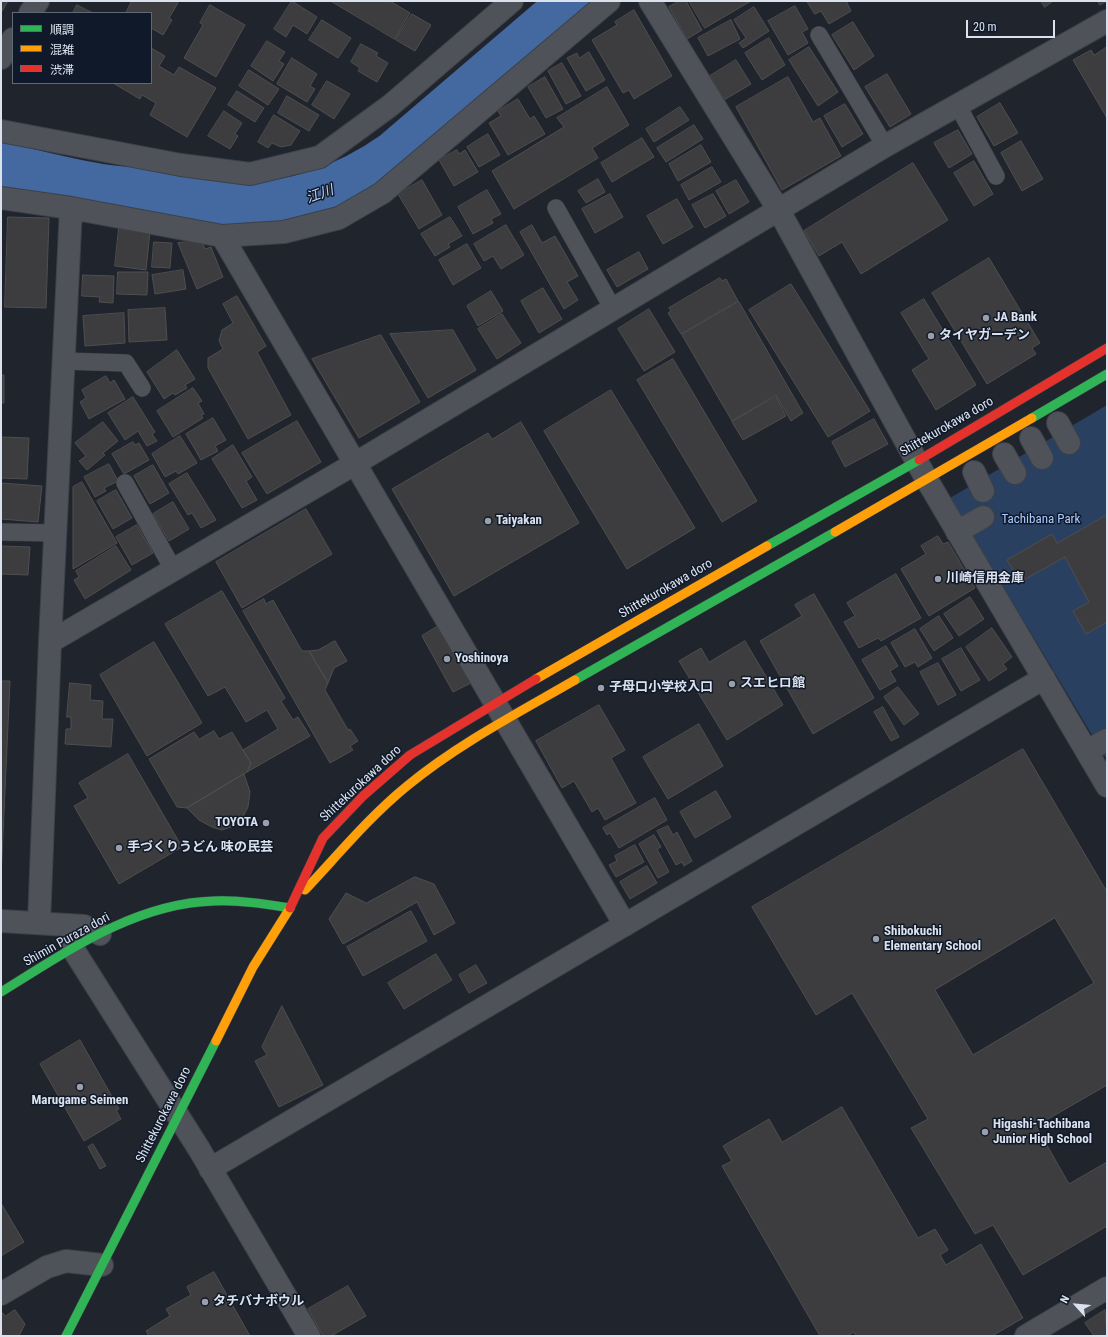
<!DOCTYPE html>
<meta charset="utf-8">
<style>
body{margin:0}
#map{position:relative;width:1108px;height:1337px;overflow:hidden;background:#1f242d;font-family:"Roboto Condensed","Noto Sans JP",sans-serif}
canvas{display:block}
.frame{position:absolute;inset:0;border:2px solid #dbe2ed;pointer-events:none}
.legend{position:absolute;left:12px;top:12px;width:140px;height:72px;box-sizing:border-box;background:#101929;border:1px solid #616977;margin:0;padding:5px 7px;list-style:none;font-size:12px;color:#dbe2ed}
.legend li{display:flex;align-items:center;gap:8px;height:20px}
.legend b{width:20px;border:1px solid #616977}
.north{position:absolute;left:1056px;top:1285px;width:40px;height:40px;-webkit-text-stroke:3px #101929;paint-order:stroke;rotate:297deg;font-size:11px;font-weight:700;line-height:16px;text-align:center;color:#dbe2ed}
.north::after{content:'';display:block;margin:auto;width:14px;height:18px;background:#dbe2ed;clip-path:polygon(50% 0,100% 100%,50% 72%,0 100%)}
.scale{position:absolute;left:966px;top:20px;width:89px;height:18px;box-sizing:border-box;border:2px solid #dbe2ed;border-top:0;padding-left:5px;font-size:12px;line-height:14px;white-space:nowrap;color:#dbe2ed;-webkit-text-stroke:3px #101929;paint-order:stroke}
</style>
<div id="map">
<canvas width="1108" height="1337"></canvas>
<div class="frame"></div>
<ul class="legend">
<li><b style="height:5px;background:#30b455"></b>順調</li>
<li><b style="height:5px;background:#ff9f0a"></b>混雑</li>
<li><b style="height:5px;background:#e5322d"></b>渋滞</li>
</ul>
<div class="north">N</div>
<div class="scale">20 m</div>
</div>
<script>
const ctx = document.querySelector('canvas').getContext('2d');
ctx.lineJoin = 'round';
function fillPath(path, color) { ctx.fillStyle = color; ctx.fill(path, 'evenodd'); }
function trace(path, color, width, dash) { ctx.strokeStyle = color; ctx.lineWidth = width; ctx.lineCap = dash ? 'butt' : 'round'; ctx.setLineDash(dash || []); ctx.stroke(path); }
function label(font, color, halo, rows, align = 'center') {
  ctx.font = font + ' "Roboto Condensed","Noto Sans JP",sans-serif'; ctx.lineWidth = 3; ctx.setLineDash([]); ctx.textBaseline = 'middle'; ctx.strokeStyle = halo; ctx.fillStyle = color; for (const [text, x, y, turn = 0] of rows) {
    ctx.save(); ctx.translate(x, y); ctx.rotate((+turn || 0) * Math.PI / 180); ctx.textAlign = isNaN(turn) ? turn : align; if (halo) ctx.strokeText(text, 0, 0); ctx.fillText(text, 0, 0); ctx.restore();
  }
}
fillPath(new Path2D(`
 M1107 405V760L950 498Z`), '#2a4060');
trace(new Path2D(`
 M1 169C35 176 70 186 105 191 131 194 157 196 183 198 200 199 216 208 233 209 292 211 349 190 397 156L578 1`), '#4468a0', 53);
const building = new Path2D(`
 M1 1H8L1 13Z
 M132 1H175L178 3 169 18 172 20 163 35 151 28V13H126Z
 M292 1 317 17 307 34 293 25 286 37 274 29Z
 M331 1H390L410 13 395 39Z
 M679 1H686L702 30 687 39 669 7Z
 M689 1H751L705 28Z
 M807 1H846L851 11 829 24 821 11 815 14Z
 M1041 1H1053L1045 7Z
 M1098 1H1107L1100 5Z
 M77 5 93 13H73Z
 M210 5 245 25 216 77 184 58 203 25 200 23Z
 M795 6 808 29 802 32 808 43 788 55 768 21Z
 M754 7 769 31 743 48 739 43 746 38 734 20Z
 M634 10 672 76 634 99 629 90 623 93 592 40 617 25 615 22Z
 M412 14 431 25 415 51 396 40Z
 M322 20 351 38 338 58 309 40Z
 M731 20 740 39 708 56 698 38Z
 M853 22 874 56 854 70 832 35Z
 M769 38 785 65 762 80 745 53Z
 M267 41 285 52 279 61 284 64 273 81 251 66Z
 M361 44 378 53 376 56 388 63 377 82 358 71 360 68 351 62Z
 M809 47 838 92 818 106 789 60Z
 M1107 47V118L1073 60 1091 50 1094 55Z
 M151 48 165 56 159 66 174 75 179 67 216 88 187 137 150 115 156 103 142 95 140 99 113 83H151Z
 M589 52 605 80 586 91 567 58 577 53 579 58Z
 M292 58 317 74 310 86 315 89 307 102 277 84Z
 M736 60 751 84 724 100 710 76Z
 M562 63 581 96 566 104 548 71Z
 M249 70 279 89 268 105 239 86Z
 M887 74 911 114 890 127 865 87Z
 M545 77 563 109 546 118 528 87Z
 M788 77 813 122 820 118 841 156 782 190 736 107Z
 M327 81 350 94 334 119 312 105Z
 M607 87 629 125 592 148 598 158 514 209 492 171 564 127 557 118Z
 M237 91 264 108 255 122 228 105Z
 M287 96 319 115 309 131 278 113Z
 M518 99 530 119 534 116 545 134 508 155 489 123 501 116 498 111Z
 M1000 103 1018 133 994 146 977 117Z
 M845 104 863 134 842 147 824 116Z
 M680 107 689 120 654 142 646 129Z
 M224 111 242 123 235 134 238 136 230 149 208 136Z
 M274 115 300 131 291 145 281 147 272 143 268 148 258 142Z
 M694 125 703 139 666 162 657 148Z
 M958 130 972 154 949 168 934 143Z
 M488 134 500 155 479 167 467 147Z
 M642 138 654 157 612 182 601 163Z
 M1021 141 1043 179 1022 191 1001 153Z
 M701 145 711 162 678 181 669 164Z
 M457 150 459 154 465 150 478 172 454 186 439 160Z
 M974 161 993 194 974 206 954 173Z
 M913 163 948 220 861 274 842 242 819 256 804 231Z
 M712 167 721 182 689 200 681 185Z
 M598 179 605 192 586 203 578 191Z
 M422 180 442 215 419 229 398 194Z
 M736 180 749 202 729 214 716 191Z
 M487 190 501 214 491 219 493 223 473 234 458 207Z
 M610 194 623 217 595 233 582 209Z
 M713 194 726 216 705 228 692 205Z
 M677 199 693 227 663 244 647 216Z
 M8 217 49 218 46 308 5 307Z
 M450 217 462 236 448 244 450 247 435 256 421 234Z
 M506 225 524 255 501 269 493 256 484 261 474 244Z
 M532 225 542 243 555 236 578 276 567 282 578 300 564 309 520 232Z
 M119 228 150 232 146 270 115 266Z
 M202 241 205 249 211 247 223 277 197 289 178 243Z
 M154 242 172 243 170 268 152 267Z
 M467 244 481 268 453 285 439 260Z
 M639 252 648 269 617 287 607 270Z
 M989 258 1040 343 1032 348 1036 354 987 384 932 293Z
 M183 270 186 289 155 294 152 275Z
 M118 272H148L147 295 117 294Z
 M83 275 114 276 113 303 99 302 100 297 82 296Z
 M720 278 722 281 726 279 738 301 681 334 668 313 671 311 669 308Z
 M791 284 870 411 828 437 749 310Z
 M543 288 562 319 539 333 521 301Z
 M491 291 503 311 478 326 467 306Z
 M237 296 266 346 257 352 291 415 248 439 208 368V358L223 349 219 341 222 330 233 323 223 304Z
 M924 299 976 385 936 410 912 370 929 359 901 313Z
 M739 302 803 413 791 421 776 395 732 421 682 335Z
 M165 308 167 340 129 342 128 310Z
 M649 309 675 352 644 371 618 329Z
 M124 313 125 343 85 346 83 316Z
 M502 314 521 343 497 359 478 329Z
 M453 330 476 370 428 398 390 334Z
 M381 335 420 402 359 438 312 359Z
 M177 350 195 379 185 385 187 388 175 395 173 393 164 399 147 372Z
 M673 359 757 501 722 522 637 380Z
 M1 375H4V403H1Z
 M106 376 110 383 114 380 125 399 89 419 80 402 86 398 82 390Z
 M193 388 202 401 198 403 204 414 201 415 203 418 173 437 157 411Z
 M611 390 695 528 627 569 544 431Z
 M133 397 155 432 152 434 157 441 147 446 138 431 125 440 108 413Z
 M776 397 786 416 743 440 732 422Z
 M213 418 226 440 215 446 218 451 201 460 186 434Z
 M874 419 888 444 845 467 832 442Z
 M297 421 321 462 267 494 242 453Z
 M103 422 118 441 103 453 105 455 87 470 79 461 86 456 75 443Z
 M521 422 579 523 454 596 392 489 488 433 492 439Z
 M180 436 197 463 178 474 176 471 165 477 152 454Z
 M1 437 29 438 27 479 1 478Z
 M133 442 135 445 139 443 149 460 124 474 112 454Z
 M233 445 252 477 246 481 257 500 242 508 212 459Z
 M109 464 118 481 104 488 106 491 95 497 84 477Z
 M153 465 169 493 150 504 134 476Z
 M187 473 216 520 201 528 192 513 188 515 169 484Z
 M82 482 117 543 73 569V487Z
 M1 483 42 486 38 522 1 519Z
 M116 490 132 518 113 529 97 501Z
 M173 502 189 529 169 541 153 514Z
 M306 509 332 554 242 608 216 562Z
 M1105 516 1107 519V622L1086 634 1073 611 1089 602 1065 557 1020 582 1007 560 1052 534 1057 543Z
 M137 525 153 553 132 565 116 537Z
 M938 536 943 544 948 542 975 588 929 616 901 569 926 554 921 546Z
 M1 546 30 547 28 575 1 574Z
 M116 546 131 570 85 599 74 580 79 577 76 571Z
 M896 574 921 618 881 641 878 638 859 648 844 622 855 616 847 603Z
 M222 591 285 698 281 701 293 720 298 717 310 736 247 772 251 763 243 750 278 729 267 710 246 722 225 687 208 696 165 624Z
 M814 594 874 698 813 734 760 641 802 616 795 605Z
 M970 597 984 619 959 636 944 614Z
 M264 599 266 604 273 600 302 651H309L328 683 325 690 348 730 350 729 358 741 350 746 353 750 330 763 243 611Z
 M939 616 953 638 934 651 920 629Z
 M440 625 471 683 453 692 422 636Z
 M992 628 1012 657 1003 664 1007 669 989 681 966 647Z
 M915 629 932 658 918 667 915 662 905 667 891 643Z
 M335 641 347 661 334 668 328 683 309 651 318 650Z
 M745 641 783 705 727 740 679 661 701 648 709 662Z
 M154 642 202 723 147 756 100 675Z
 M886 646 898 666 890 671 896 681 880 690 862 660Z
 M961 648 980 680 961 691 942 659Z
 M938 663 956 695 938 705 920 672Z
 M1 681H10L1 879Z
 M70 683 91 685 90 700 103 701 102 719H113L111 747 65 744 66 729H71V717H67Z
 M898 687 919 714 904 725 884 697Z
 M599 705 625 750 611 758 636 803 605 820 598 808 592 812 574 781 562 788 536 741Z
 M883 707 899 737 891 741 874 712Z
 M699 724 723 766 668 799 643 757Z
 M214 731 219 739 232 732 251 763 247 772 187 808 177 807 149 759 194 732 199 739Z
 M1023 749 1107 892V1085L1036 1126 1069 1184 1107 1162V1226L1023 1275 993 1225 975 1234 911 1128 928 1119 852 993 816 1015 752 907ZM1055 918 1094 983 973 1055 935 990Z
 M128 754 182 847 119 884 74 806 88 798 79 783Z
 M244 774 250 792 248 807 241 821 231 827 222 830 212 827 199 820 187 808Z
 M716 791 731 817 695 838 680 812Z
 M655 798 667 820 619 848 610 833 607 835 603 828Z
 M668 826 673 835 677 832 692 861 684 866 682 862 676 865 657 831Z
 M654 835 661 847 657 849 669 872 658 878 639 844Z
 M635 845 644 862 616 877 609 865 617 861 615 856Z
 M647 866 657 883 630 899 620 882Z
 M415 877 434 884 455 923 434 935 417 902 343 944 329 919 346 893 366 903Z
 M411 911 427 941 363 976 347 947Z
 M436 954 452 980 404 1009 388 983Z
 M476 965 487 983 469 993 459 975Z
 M282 1006 323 1085 279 1107 255 1061 267 1055 262 1047Z
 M80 1040 119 1109 116 1110 121 1119 84 1141 40 1064Z
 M842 1107 918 1238 935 1229 948 1250 940 1255 946 1265 981 1244 1023 1318 992 1336H856L854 1332 847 1336H820L722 1166 732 1161 723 1146 769 1119 782 1142Z
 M93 1144 106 1166 100 1169 88 1147Z
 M1 1203 24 1242 1 1256Z
 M214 1272 250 1336H149L146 1331 170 1316 166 1309 191 1295 187 1287Z
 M348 1286 366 1316 331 1336H323L308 1309Z
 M15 1310 25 1324 19 1336H1V1314L3 1313 5 1316Z
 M1105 1310 1107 1336H1094L1085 1323Z`);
fillPath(building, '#3d3d3f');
trace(building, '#4f4e4f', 1);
const lane = new Path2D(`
 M819 35 885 146
 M957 104 996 176
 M556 208 613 309
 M64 361 126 363 142 388
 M125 483 173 569
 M1 532 56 533`);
const street = new Path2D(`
 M650 1 778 209 927 480 1107 786
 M30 13 38 1
 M1 58 13 39
 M1 131 181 165 250 174 320 157 391 105 512 1
 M1 198 71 208 222 236 284 232 339 218 382 193 609 1
 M222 236C357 465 489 696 625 925
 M1058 423 1069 443
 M1031 438 1042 458
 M1004 454 1015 473
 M974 472 983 491
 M957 532 983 517
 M50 642 356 463 885 146 1107 21
 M1087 751 1107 740
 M1 921 84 926 100 934
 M39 923 50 642 71 208
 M73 949 199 1149 309 1336
 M210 1169 1044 678
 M1 1294 47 1267 66 1261 102 1265
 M1026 1336 1107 1288`);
const fast = new Path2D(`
 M1032 418 1107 374
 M767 546 919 460
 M575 680 835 532
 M1 992C66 952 135 903 214 901 240 900 265 904 290 908
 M66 1336 216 1041`);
const slow = new Path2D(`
 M835 532 1032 418
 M536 679 767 546
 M305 890C338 855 369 817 407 786 458 744 518 713 575 680
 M216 1041 253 967 290 908`);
const jam = new Path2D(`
 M919 460 1107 348
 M290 908 323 838 363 796 410 755 536 679`);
trace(lane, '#3c4048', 18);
trace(street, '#3c4048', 24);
trace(fast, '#3c4048', 10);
trace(slow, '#3c4048', 10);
trace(jam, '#3c4048', 10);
trace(lane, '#4f5359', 17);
trace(street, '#4f5359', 22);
trace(fast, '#30b455', 9);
trace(slow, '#ff9f0a', 9);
trace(jam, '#e5322d', 9);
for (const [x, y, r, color] of [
 [986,318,4,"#99a0aa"],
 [931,336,4,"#99a0aa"],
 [488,521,4,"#99a0aa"],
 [938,579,4,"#99a0aa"],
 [447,659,4,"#99a0aa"],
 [732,684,4,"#99a0aa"],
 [601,688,4,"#99a0aa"],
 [266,823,4,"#99a0aa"],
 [119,848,4,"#99a0aa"],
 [876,939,4,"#99a0aa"],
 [80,1087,4,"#99a0aa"],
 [985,1132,4,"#99a0aa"],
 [205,1302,4,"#99a0aa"]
]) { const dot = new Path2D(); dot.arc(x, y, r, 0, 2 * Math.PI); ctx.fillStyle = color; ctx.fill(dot); trace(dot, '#101929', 1.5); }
label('bold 13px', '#dbe2ed', '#101929', [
 ["JA Bank",994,318],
 ["タイヤガーデン",939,336],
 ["Taiyakan",496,521],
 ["川崎信用金庫",946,579],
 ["Yoshinoya",455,659],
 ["スエヒロ館",740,684],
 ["子母口小学校入口",609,688],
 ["TOYOTA",258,823,"right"],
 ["手づくりうどん 味の民芸",127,848],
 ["Shibokuchi",884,932],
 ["Elementary School",884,947],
 ["Marugame Seimen",80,1101,"center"],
 ["Higashi-Tachibana",993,1125],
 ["Junior High School",993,1140],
 ["タチバナボウル",213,1302]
], 'left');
label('13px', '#dbe2ed', '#101929', [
 ["Shittekurokawa doro",947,427,-30],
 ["Shittekurokawa doro",666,589,-30],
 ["Shittekurokawa doro",361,784,-43],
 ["Shimin Puraza dori",67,940,-29],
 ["Shittekurokawa doro",164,1115,-63]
]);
label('13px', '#aacbff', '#101929', [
 ["Tachibana Park",1041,520]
]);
label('italic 14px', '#c2d8fb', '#101929', [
 ["江川",320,195,-20]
]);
</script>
